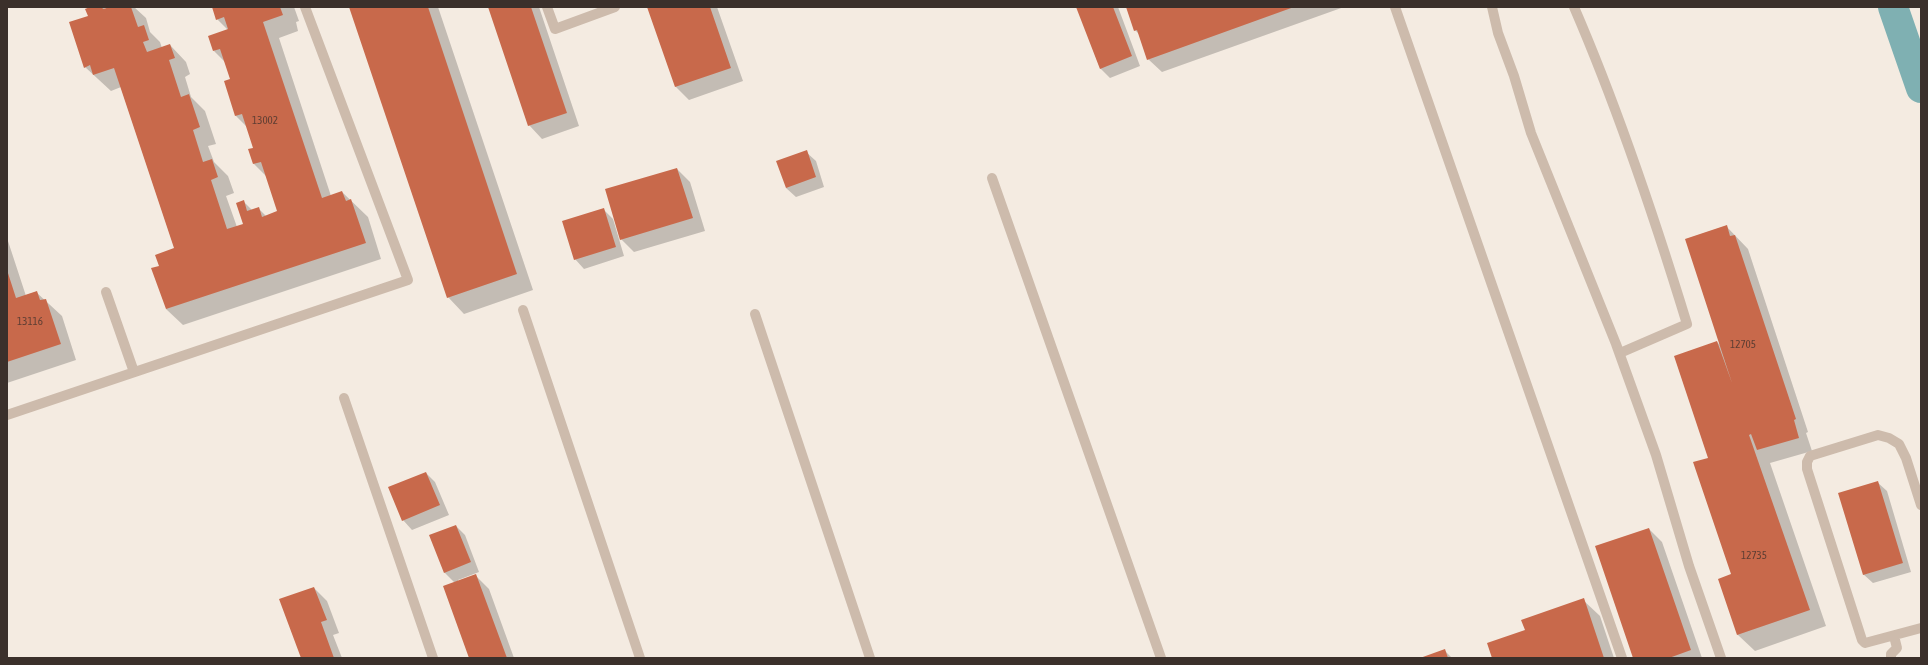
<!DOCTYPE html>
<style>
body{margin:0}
#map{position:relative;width:1928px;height:665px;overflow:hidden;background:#f4ebe1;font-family:"Asap Condensed",sans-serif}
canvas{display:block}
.frame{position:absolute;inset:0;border:8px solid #3b302b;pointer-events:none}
</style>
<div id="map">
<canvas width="1928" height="665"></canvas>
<div class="frame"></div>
</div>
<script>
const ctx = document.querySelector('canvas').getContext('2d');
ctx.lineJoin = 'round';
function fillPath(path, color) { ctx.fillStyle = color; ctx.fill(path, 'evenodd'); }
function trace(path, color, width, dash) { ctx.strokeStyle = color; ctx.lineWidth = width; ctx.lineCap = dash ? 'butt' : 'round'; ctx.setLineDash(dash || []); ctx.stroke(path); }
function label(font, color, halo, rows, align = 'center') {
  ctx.font = font + ' "Asap Condensed",sans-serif'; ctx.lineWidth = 4; ctx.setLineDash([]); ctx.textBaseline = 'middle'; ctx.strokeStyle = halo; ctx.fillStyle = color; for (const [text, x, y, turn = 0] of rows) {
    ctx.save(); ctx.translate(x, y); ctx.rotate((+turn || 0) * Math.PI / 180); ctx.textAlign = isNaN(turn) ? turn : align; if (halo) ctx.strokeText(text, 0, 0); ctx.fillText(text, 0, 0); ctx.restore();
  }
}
fillPath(new Path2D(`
 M93 7H103L106 10 114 7H134L146 18 150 32 160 42 162 48 170 45 186 62 190 74 185 77 191 97 205 111 216 144 208 146 214 162 228 176 234 193 226 196 237 227 244 225 243 201 252 210 258 208 266 216 278 212 267 177 254 164 249 150 255 148 247 127 236 116 225 82 232 80 226 63 214 51 228 30 217 19 213 7H294L299 21 296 22 298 31 279 38 331 196 342 192 368 217 381 259 183 325 166 309 175 249 121 87 111 91 85 67 89 17Z
 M350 7H438L533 290 464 314 448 297Z
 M489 7H539L579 126 542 139 529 125Z
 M648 7H717L743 81 689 100 676 87Z
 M1077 7H1118L1140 66 1110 78 1100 68Z
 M1127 7H1344L1162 72 1148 59 1140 35 1135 30Z
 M806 152 816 161 824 187 796 197 786 188Z
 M677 169 690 182 705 231 634 252 621 239Z
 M604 210 613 219 624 256 584 269 575 259Z
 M1726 226 1748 249 1808 432 1806 433 1812 451 1770 463 1826 626 1755 651 1738 635 1720 580 1732 575 1709 458 1717 342 1721 346Z
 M7 238 26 296 36 292 62 316 76 360 7 383Z
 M426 473 435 482 449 515 412 530 403 520Z
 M1877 482 1887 491 1911 572 1873 583 1863 574Z
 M456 526 465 535 479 572 458 580V582L476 576 489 589 514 658H470L455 583 445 573 430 536Z
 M1649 529 1662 542 1702 658H1634Z
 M314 588 327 601 339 633 333 635 342 658H302Z
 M1583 600 1600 616 1614 658H1493L1526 630Z
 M1444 650 1452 658H1422Z`), '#0003');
trace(new Path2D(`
 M1893 7 1921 88`), '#7fb0b2', 30);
fillPath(new Path2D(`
 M90 7H102L103 9 110 7H131L138 27 144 25 149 40 143 42 147 52 170 44 175 58 169 60 181 97 189 94 200 127 193 130 203 162 212 159 218 177 211 180 227 229 243 224 236 203 244 200 247 211 259 207 262 217 277 211 261 162 253 164 248 149 253 148 242 114 235 116 224 81 230 79 220 49 213 51 208 36 228 29 224 17 216 20 212 7H280L283 15 263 22 322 198 342 191 346 201 351 199 366 243 166 309 151 268 159 266 155 255 174 248 114 68 93 75 90 65 84 68 69 22 88 16 85 9Z
 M349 7H428L517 274 447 298Z
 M488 7H531L567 113 528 126Z
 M647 7H710L731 68 675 87Z
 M1076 7H1113L1132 56 1100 69Z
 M1126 7H1294L1147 60 1137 30 1134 31Z
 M807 150 816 177 786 188 776 161Z
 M677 168 693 218 620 240 605 189Z
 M604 208 616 247 574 260 562 221Z
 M1727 225 1730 236 1735 235 1796 419 1794 420 1799 438 1757 450 1751 434 1749 435 1810 610 1737 635 1718 579 1731 574 1693 462 1708 458 1674 356 1717 341 1732 383 1685 239Z
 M7 270 16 298 37 291 40 300 46 299 61 344 7 362Z
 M426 472 440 505 402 521 388 487Z
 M1878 481 1903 563 1863 575 1838 493Z
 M456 525 471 562 444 573 429 535Z
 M1649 528 1691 650 1669 658H1633L1595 546Z
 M476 574 507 658H469L443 586Z
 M314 587 327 620 321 622 334 658H301L279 599Z
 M1584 598 1604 658H1492L1487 643 1525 630 1521 620Z
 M1445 649 1448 658H1420Z`), '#c8694b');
trace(new Path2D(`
 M547 7 555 29 615 7
 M1395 7 1622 658
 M1492 7 1498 33 1514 76 1531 133 1616 344 1656 455 1689 566 1721 658
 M1574 7C1619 111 1654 216 1687 324L1620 353
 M992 178 1161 658
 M106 292 134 372
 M523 310 640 658
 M755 314 870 658
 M344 398 433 658
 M7 415 408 280 305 7
 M1921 505 1906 458 1899 444 1889 438 1878 435 1810 456 1807 462V469L1862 640 1865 643 1921 628
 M1891 658V654L1897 648 1894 636`), '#cdbbac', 10);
label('11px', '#5e3e33', null, [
 ["13002",265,121],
 ["13116",30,322],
 ["12705",1743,345],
 ["12735",1754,556]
]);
</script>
